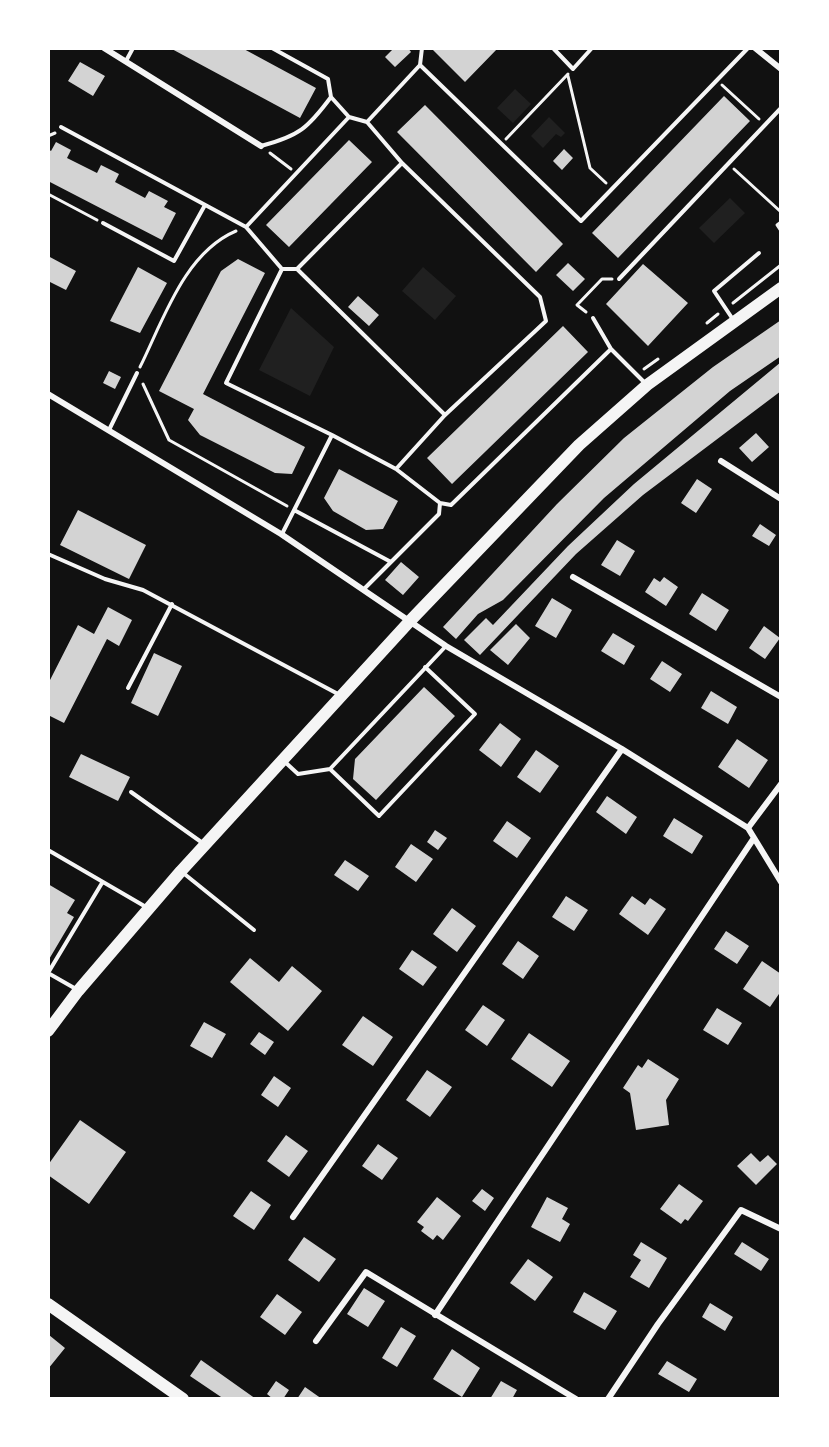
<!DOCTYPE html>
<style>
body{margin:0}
#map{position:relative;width:829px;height:1447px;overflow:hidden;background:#111;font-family:"Times New Roman",serif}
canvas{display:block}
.frame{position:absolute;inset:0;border:50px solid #fff;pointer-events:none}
</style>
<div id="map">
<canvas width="829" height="1447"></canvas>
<div class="frame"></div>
</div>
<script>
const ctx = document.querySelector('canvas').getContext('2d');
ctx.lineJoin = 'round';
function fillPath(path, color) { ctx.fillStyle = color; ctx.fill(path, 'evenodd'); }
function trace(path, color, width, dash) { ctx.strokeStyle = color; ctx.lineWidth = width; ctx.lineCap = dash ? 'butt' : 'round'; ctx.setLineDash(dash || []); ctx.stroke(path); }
fillPath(new Path2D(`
 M515 89 531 104 513 123 497 108Z
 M549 117 565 133 561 137 556 134 543 148 531 136Z
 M730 198 745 213 714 243 699 228Z
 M423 267 456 296 435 320 402 291Z
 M291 308 334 347 310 396 259 370Z`), '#202020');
fillPath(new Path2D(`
 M170 48H242L316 88 300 118Z
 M394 48H408L411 52 395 67 385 57Z
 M431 48H498L465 82Z
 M80 62 105 76 93 96 68 81Z
 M724 96 750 121 618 258 592 233Z
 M425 105 563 244 536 272 397 132Z
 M349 140 372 162 289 247 266 225Z
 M56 142 71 150 67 158 97 173 101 165 119 174 115 182 145 198 149 191 168 201 164 207 176 213 162 240 48 181V149L51 151Z
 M564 149 573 158 562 170 553 161Z
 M48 256 76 271 66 290 48 281Z
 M238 259 265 273 203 394 305 447 292 474 275 473 200 435 188 420 194 409 159 391 221 271Z
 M568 263 585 279 573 291 556 275Z
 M643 264 688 303 648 346 606 304Z
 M138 267 167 283 140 333 110 321Z
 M358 296 379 315 369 326 348 307Z
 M781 320V356L730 391 604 498 503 600 478 614 456 639 443 627 557 504 624 438 713 367Z
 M563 326 588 352 452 484 427 458Z
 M781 362V391L643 495 576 554 480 655 464 640 486 618 493 625 568 546 634 484Z
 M109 371 121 377 115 389 103 383Z
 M756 433 769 447 752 462 739 448Z
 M339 469 398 501 383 529 366 530 333 511 324 498Z
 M697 479 712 489 696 513 681 503Z
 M78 510 146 545 129 579 60 545Z
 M760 524 776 535 769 546 752 536Z
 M617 540 635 551 620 576 601 565Z
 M401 562 419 577 403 595 385 580Z
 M664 577 678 587 666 606 645 592 654 578 660 582Z
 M702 593 729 610 716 631 689 614Z
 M552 598 572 610 556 638 535 626Z
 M108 607 132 620 119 646 107 639 64 723 48 715V684L78 625 94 634Z
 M516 624 530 638 508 665 490 650Z
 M764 626 780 638 765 659 749 648Z
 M613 633 635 646 624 665 601 651Z
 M154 653 182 666 158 716 131 703Z
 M662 661 682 674 670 692 650 679Z
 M424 687 455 716 376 800 353 779 355 759Z
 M711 691 737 707 728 724 701 708Z
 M500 723 521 739 501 767 479 750Z
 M737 739 768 760 749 788 718 767Z
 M536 750 559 766 540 793 517 777Z
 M81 754 130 777 118 801 69 777Z
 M607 796 637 817 626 834 596 812Z
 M674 818 703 836 692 854 663 836Z
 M507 821 531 838 517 858 493 841Z
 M435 830 447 838 438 850 427 842Z
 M411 844 433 859 416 882 395 867Z
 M345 860 369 876 358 891 334 875Z
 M48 884 75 900 67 913 74 917 48 961Z
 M566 896 588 910 574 931 552 917Z
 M632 896 645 905 650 898 666 909 648 935 619 914Z
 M452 908 476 926 457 952 433 934Z
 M726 931 749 946 737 964 714 949Z
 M518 941 539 956 523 979 502 964Z
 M412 950 437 967 423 986 399 969Z
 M250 958 279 982 292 966 322 991 288 1031 230 982Z
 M762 961 781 974V991L770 1007 743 989Z
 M483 1005 505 1020 487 1046 465 1030Z
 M717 1008 742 1023 728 1045 703 1030Z
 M363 1016 393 1037 373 1066 342 1045Z
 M204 1022 226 1034 212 1058 190 1046Z
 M259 1032 274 1042 265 1055 250 1044Z
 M529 1033 570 1061 552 1087 511 1059Z
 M648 1059 679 1079 666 1100 669 1125 636 1130 630 1093 623 1088 638 1065 642 1068Z
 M427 1070 452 1087 430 1117 406 1100Z
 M274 1076 291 1088 278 1107 261 1095Z
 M80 1120 126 1152 89 1204 48 1175V1165Z
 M286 1135 308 1151 289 1177 267 1161Z
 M378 1144 398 1158 382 1180 362 1166Z
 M751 1153 760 1162 768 1155 777 1164 756 1185 737 1166Z
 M679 1184 703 1201 688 1221 685 1219 681 1224 660 1209Z
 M482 1189 494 1198 485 1211 472 1201Z
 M251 1191 271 1205 254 1230 233 1216Z
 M437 1197 461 1216 443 1240 437 1235 433 1240 421 1231 424 1227 417 1222Z
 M547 1197 568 1208 562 1219 570 1224 560 1242 531 1227Z
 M304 1237 336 1259 319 1282 288 1260Z
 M641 1242 667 1258 649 1288 630 1277 641 1260 633 1255Z
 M742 1242 769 1259 761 1271 734 1254Z
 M528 1259 553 1277 535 1301 510 1283Z
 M364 1288 385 1301 368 1327 347 1314Z
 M584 1292 617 1311 605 1330 573 1312Z
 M277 1294 302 1312 285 1335 260 1317Z
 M710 1303 733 1317 725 1331 702 1317Z
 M401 1327 416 1336 397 1367 382 1358Z
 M49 1335 65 1348 48 1369V1337Z
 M452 1349 480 1368 462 1397 433 1379Z
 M201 1360 256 1399H224L190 1376Z
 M667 1361 697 1379 689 1392 658 1374Z
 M276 1381 289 1390 283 1399H273L267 1394Z
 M501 1381 517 1390 512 1399H490Z
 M305 1387 322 1399H297Z`), '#d3d3d3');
trace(new Path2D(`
 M568 76 590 168 606 183
 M722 85 759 119
 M48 136 55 133
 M506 139 568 74
 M270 153 291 169
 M734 169 781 212
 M48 194 97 220
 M781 222 777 225 781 231
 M733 303 781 265
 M586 312 577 305 602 279H612
 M707 323 718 314
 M140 367C163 321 184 253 236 231
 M644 369 658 359
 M143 384 169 440 287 506`), '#f5f5f5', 3);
trace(new Path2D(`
 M272 48 328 79 331 97
 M553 48 573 69 592 48
 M126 61 133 48
 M420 65 422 48
 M61 127 246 227 282 269H297L445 415
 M261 146C299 136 308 128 331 97L349 117
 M103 223 174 261 205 205
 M246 227 349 117 367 122
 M297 269 402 163
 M619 279 781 108
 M593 318 611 349 646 384
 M734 321 714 291 759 253
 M109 430 137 373
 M332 435 396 469
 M440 503 451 505 611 349
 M294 510 391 562
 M282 534 332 435 226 383 282 269
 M48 554 105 579 143 590 338 694
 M365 588 439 514 440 503 396 469 445 415 546 321 540 297 402 163 367 122 420 65 581 221 748 48
 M128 688 172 604
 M285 762 298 774 330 769 446 646
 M330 769 379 816 475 714 425 667
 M131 792 204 844
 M48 850 146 907
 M182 872 254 930
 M48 973 102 883
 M48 973 76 989`), '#f5f5f5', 4);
trace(new Path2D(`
 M104 48 261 146
 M755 48 781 69
 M48 394 281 534 446 646 622 749 748 828 781 882
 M721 461 781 499
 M573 577 781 697
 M748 828 781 784
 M293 1217 622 749
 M435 1315 754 838
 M316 1341 366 1272 576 1399
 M608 1399 658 1324 741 1210 781 1229`), '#f5f5f5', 6);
trace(new Path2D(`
 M48 1031 78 991 181 871 409 622 579 445 647 385 781 288
 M48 1304 183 1399`), '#f5f5f5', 12);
</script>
